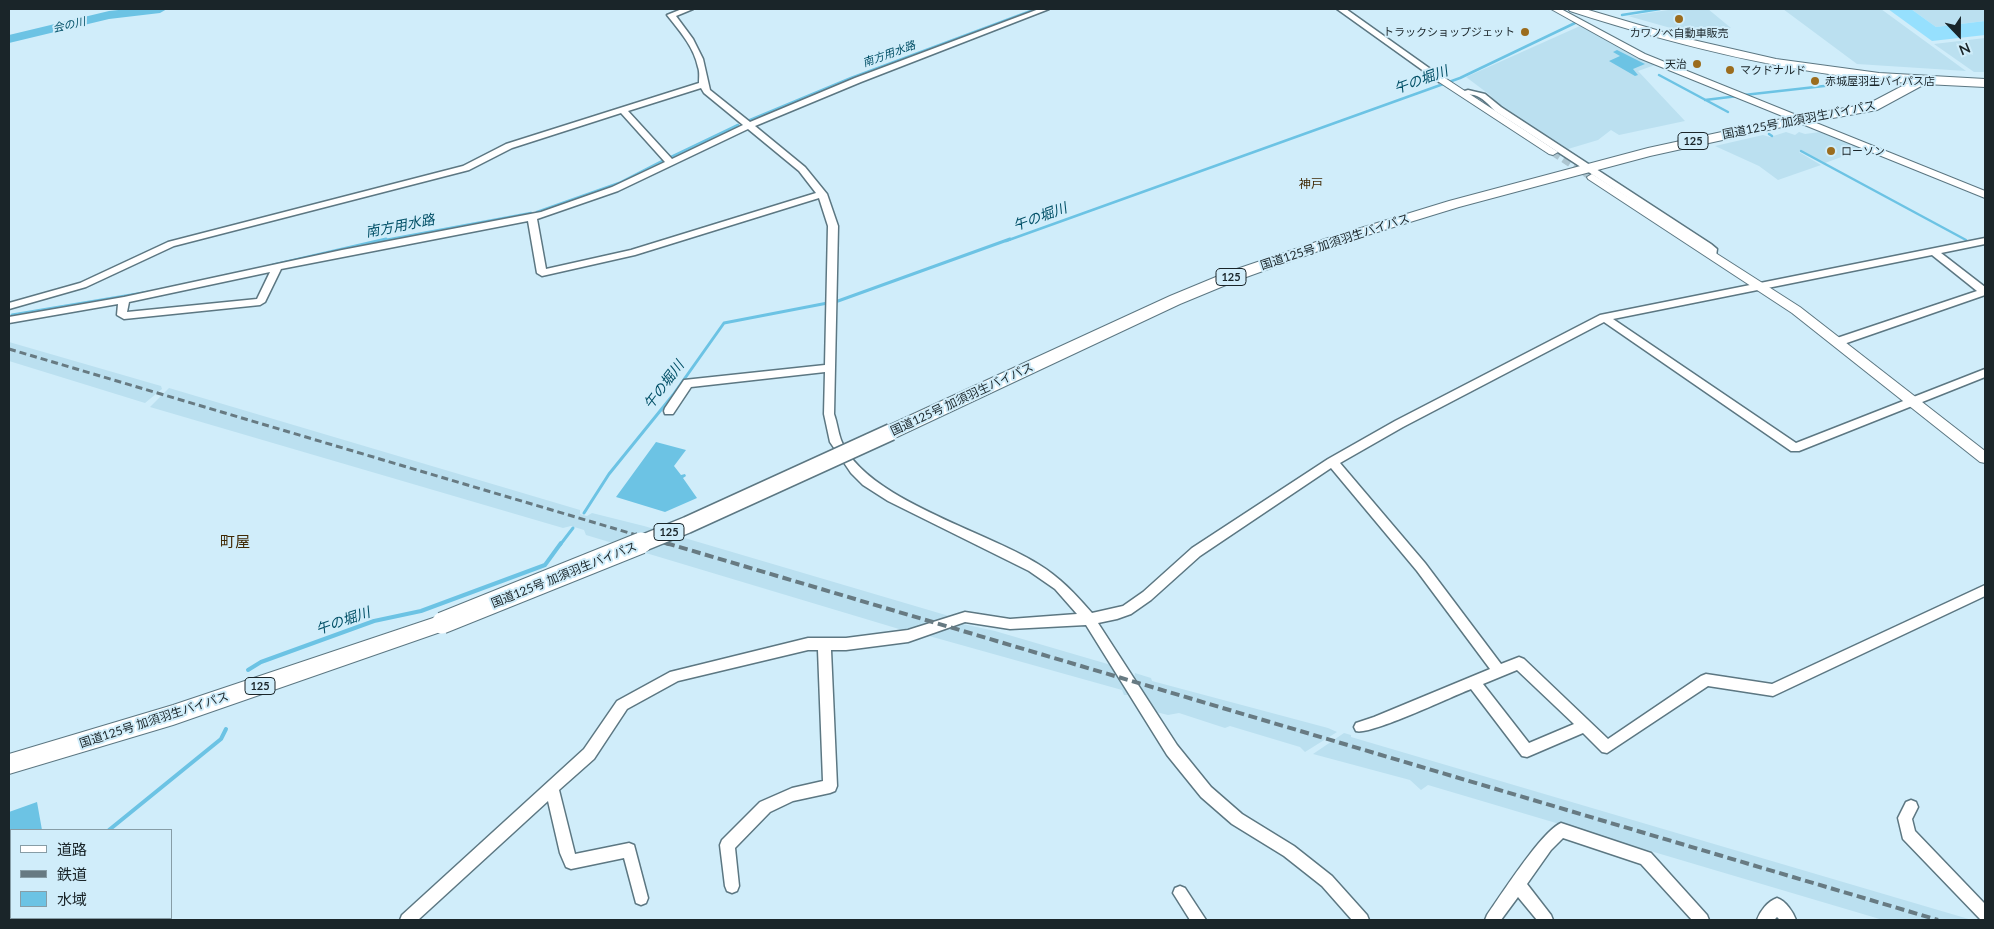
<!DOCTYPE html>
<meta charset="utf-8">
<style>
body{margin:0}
#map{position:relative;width:1994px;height:929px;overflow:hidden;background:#d0edfa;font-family:Lato,"Noto Sans JP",sans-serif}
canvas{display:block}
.frame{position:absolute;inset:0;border:10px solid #1a2529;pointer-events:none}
.legend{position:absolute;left:10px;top:829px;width:162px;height:90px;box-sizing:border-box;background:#d0edfa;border:1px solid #879da6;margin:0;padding:6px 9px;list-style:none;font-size:15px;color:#1a2529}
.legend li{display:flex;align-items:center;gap:10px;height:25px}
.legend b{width:25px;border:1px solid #879da6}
.north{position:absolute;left:1934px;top:10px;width:50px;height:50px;-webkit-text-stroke:4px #d0edfa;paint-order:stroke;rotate:158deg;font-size:14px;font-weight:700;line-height:20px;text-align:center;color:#1a2529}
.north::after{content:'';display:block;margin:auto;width:18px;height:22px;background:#1a2529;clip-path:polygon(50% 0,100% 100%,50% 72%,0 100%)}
</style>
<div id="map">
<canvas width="1994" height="929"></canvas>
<div class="frame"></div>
<ul class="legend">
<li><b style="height:6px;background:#fff"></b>道路</li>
<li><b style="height:6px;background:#677a82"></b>鉄道</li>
<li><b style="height:14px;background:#6cc3e4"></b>水域</li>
</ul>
<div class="north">N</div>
</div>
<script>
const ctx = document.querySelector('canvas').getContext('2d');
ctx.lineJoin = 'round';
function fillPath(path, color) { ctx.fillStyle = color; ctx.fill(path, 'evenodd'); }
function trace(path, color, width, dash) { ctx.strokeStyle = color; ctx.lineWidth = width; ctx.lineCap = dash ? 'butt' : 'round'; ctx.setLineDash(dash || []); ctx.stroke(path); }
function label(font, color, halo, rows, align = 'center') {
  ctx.font = font + ' Lato,"Noto Sans JP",sans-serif'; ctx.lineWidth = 4; ctx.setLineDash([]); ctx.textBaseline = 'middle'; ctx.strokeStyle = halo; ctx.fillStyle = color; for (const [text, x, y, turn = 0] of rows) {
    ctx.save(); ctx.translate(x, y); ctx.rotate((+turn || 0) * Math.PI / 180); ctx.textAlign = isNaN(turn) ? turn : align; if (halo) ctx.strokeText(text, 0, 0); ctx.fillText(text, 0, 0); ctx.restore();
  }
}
fillPath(new Path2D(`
 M1675 9H1708L1731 28 1692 34 1628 16Z
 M1783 9H1881L1966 71 1857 64Z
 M1911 9H1985V21L1936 27Z
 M1580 26 1655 65 1638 71 1685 121 1619 135 1611 130 1598 140 1568 149 1497 104 1490 95 1466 77Z
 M1985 38V72H1974L1934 44Z
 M1786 132 1795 135 1799 132 1805 134 1820 132 1863 149 1825 163 1801 150 1799 152 1821 165 1778 180 1759 166 1715 146 1763 135 1770 137Z
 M9 342 161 386 162 389 145 403 9 361Z
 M169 388 580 510V514L587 516 592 513 644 526 949 616 947 621 909 632 586 535 584 530 571 526 563 528 150 407Z
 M958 623 995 631 1111 665 1128 695H1124L1122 690 929 636V634Z
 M1135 673 1151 678 1152 681 1328 728 1337 732 1305 752 1300 747 1230 726 1225 728 1179 713 1168 715 1156 712 1149 699 1145 697 1137 680 1134 678Z
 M1344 733 1351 735V737L1972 920H1883L1428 785 1421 790 1410 780 1313 754Z`), '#bbe0f0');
fillPath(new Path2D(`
 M1888 9H1911L1936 27 1985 21V35L1932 41Z`), '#96e0fe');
fillPath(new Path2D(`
 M1617 50 1645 64 1633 69 1638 75 1635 76 1609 61 1620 56 1613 52Z
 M656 442 686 450 674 466 681 475 685 474 686 476 683 478 697 498 665 512 616 497Z
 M37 802 42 830H11V870L9 871V812Z`), '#6cc3e4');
trace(new Path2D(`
 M1622 15 1660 9
 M1659 75 1728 112
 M1744 95 1833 85
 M1705 100 1738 96
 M750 120 851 78 1036 9
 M1769 134 1772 136
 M1801 151 1966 240
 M669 158 738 125
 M537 212 619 183 662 161
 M380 241 531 213
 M1006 241 1460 78 1575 23`), '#6cc3e4', 2.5);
trace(new Path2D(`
 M273 265 386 239
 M12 315 149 292
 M584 513 609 474 673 395 724 323 838 301 1010 239
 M560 545 573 528`), '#6cc3e4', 3);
trace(new Path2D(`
 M248 670 261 662 374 621 421 611 545 565 561 543
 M109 830 221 739 226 729
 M9 912 11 910`), '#6cc3e4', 4);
fillPath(new Path2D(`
 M128 9H167L160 13 109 19 9 43V35L109 11Z`), '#6cc3e4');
trace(new Path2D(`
 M1553 152 1592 177`), '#acc5d0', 8, [8, 4.5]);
const minor = new Path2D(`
 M682 9H693L676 16 693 39 703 59 710 90 750 122 855 78 1039 9H1049L861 82 755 126 805 167 827 194 838 226 834 414C837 422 838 432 841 440 864 499 986 531 1038 564 1061 578 1075 594 1092 613L1123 606 1143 592 1192 548 1328 459 1395 421 1600 315 1985 238V244L1941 253 1985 287V295L1838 346 1833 342 1834 339 1977 291 1932 255 1613 319 1796 443 1985 369V377L1799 451H1791L1604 322 1403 427 1340 463 1425 563 1501 664 1519 657 1524 659 1608 739 1701 676 1706 674 1772 684 1985 585V596L1773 696 1708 686 1607 753 1602 752 1583 733 1527 757 1522 756 1471 689C1453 696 1369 736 1356 731L1354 727 1356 723 1374 717 1490 669 1417 571 1331 468 1200 556 1151 600 1131 614 1117 619 1098 623 1177 745 1211 787 1242 814 1294 846 1332 876 1367 915 1369 920H1352L1322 886 1284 856 1232 824 1201 797 1167 755 1086 625 1010 629 965 622 908 642 846 650H831L837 786 835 791 830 793 793 801 770 812 735 848 739 886 737 891 732 893 727 891 725 886 720 845 722 840 760 802 792 788 823 781 818 650H808L678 681 627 709 594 759 559 790 575 854 629 843 634 845 648 898 646 903 641 905 636 903 624 858 571 869 566 867 560 853 548 801 418 920H400L402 915 584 749 617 701 670 672 808 638H846L908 630 965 612 1010 619 1077 614 1055 589 1029 571 888 501 863 485 851 473 830 442 824 414 825 372 691 387 673 414H665L664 411 665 408 684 380 825 365 828 226 819 198 635 255 542 276 537 273 528 221 281 269 265 302 260 305 124 319 117 315 118 304 9 323V317L124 297 342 250 541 212 612 187 665 162 621 113 512 148 469 170 174 246 86 287 9 309V303L80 283 168 242 463 166 506 144 699 83C699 78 700 72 698 67 694 47 679 30 667 15ZM701 88 704 93 743 125 672 159 628 111ZM748 129 799 171 816 193 631 250 546 269 537 219 618 191ZM270 272 257 299 127 312 129 302ZM1517 670 1574 724 1529 743 1483 684Z
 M1337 9H1346L1446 80 1439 82Z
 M1468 90 1485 94 1501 107 1711 244 1717 249 1716 256H1710L1705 248 1495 111C1489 105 1482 97 1474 95 1468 93 1463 97 1458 93Z
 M1911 800 1916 802 1918 807 1912 819 1915 831 1985 904V920L1980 919 1903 839 1898 818 1906 802Z
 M1561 823 1651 853 1707 915 1709 920H1692L1641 864 1563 838 1551 850 1527 884 1551 915 1553 920H1537L1518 897 1501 920H1485L1487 915C1501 895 1542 831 1561 823Z
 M1180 886 1185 888 1206 920H1190L1173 893 1175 888Z
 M1777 898C1786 901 1793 912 1796 920H1780L1777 917 1774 920H1757C1760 911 1768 901 1777 898Z`);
const tertiary = new Path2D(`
 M1551 9H1561L1645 54 1985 191V198L1639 58Z
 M1442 77 1445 78 1558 152 1553 155 1549 154 1439 82V78Z
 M1592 174 1800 307 1985 451V463L1980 462 1792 313 1588 179 1587 177Z`);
const trunk = new Path2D(`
 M1568 9H1585L1680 37 1776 59 1879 73 1985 79V87L1925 84 1877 110 1777 128 1650 156 1459 207 1335 245 1238 280 1180 304 897 437 891 438 885 437 882 432 885 427 1170 296 1228 272 1325 239 1449 201 1648 148 1777 120 1868 104 1908 83C1792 74 1681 47 1570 11Z
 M442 615 449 617 452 623 449 629 173 725 9 774V754L173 705Z`);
trace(minor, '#5c7782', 3);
trace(tertiary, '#5c7782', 2);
trace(trunk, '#5c7782', 2);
fillPath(minor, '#fff');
fillPath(tertiary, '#fff');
fillPath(trunk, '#fff');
trace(new Path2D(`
 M9 349 670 545`), '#677a82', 3, [7, 4]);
trace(new Path2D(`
 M666 543 1938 920`), '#677a82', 4, [9, 4.5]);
const trunkBridgeFar1 = new Path2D(`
 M638 545 687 525 891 432`);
const trunkBridge = new Path2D(`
 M442 623 641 543`);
trace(trunkBridgeFar1, '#5c7782', 19, []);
trace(trunkBridge, '#5c7782', 23, []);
trace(trunkBridgeFar1, '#fff', 16);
trace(trunkBridge, '#fff', 21);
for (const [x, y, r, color] of [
 [1679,19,5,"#9b6c1d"],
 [1525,32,5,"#9b6c1d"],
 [1697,64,5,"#9b6c1d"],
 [1730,70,5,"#9b6c1d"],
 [1815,81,5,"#9b6c1d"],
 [1831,151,5,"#9b6c1d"]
]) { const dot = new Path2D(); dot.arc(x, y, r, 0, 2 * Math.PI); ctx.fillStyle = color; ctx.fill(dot); trace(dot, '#d0edfa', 2); }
label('italic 11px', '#004f66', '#d0edfa', [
 ["会の川",69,25,-13],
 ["南方用水路",889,54,-20]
]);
label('11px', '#1a2529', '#d0edfa', [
 ["トラックショップジェット",1515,32,"right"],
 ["カワノベ自動車販売",1679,33,"center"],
 ["天治",1687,64,"right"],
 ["マクドナルド",1740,70],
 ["赤城屋羽生バイパス店",1825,81],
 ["ローソン",1841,151]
], 'left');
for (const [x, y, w] of [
 [1693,141,30],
 [1231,277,30],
 [669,532,30],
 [260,686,30]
]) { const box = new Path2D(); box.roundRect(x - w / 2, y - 8.5, w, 17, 4); ctx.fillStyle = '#d0edfa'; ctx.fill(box); trace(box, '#1a2529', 1); }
label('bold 11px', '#1a2529', null, [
 ["125",1693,141],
 ["125",1231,277],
 ["125",669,532],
 ["125",260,686]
]);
label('12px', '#1a2529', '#d0edfa', [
 ["国道125号 加須羽生バイパス",1799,120,-11],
 ["国道125号 加須羽生バイパス",1335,242,-18],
 ["国道125号 加須羽生バイパス",962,399,-25],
 ["国道125号 加須羽生バイパス",564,575,-22],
 ["国道125号 加須羽生バイパス",154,720,-18]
]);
label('12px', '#402904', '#d0edfa', [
 ["神戸",1311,184]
]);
label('italic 14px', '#004f66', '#d0edfa', [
 ["午の堀川",1421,80,-20],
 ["午の堀川",1040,217,-20],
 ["南方用水路",400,226,-11],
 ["午の堀川",664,385,-53],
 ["午の堀川",343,621,-19]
]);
label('15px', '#402904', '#d0edfa', [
 ["町屋",235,542]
]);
</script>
